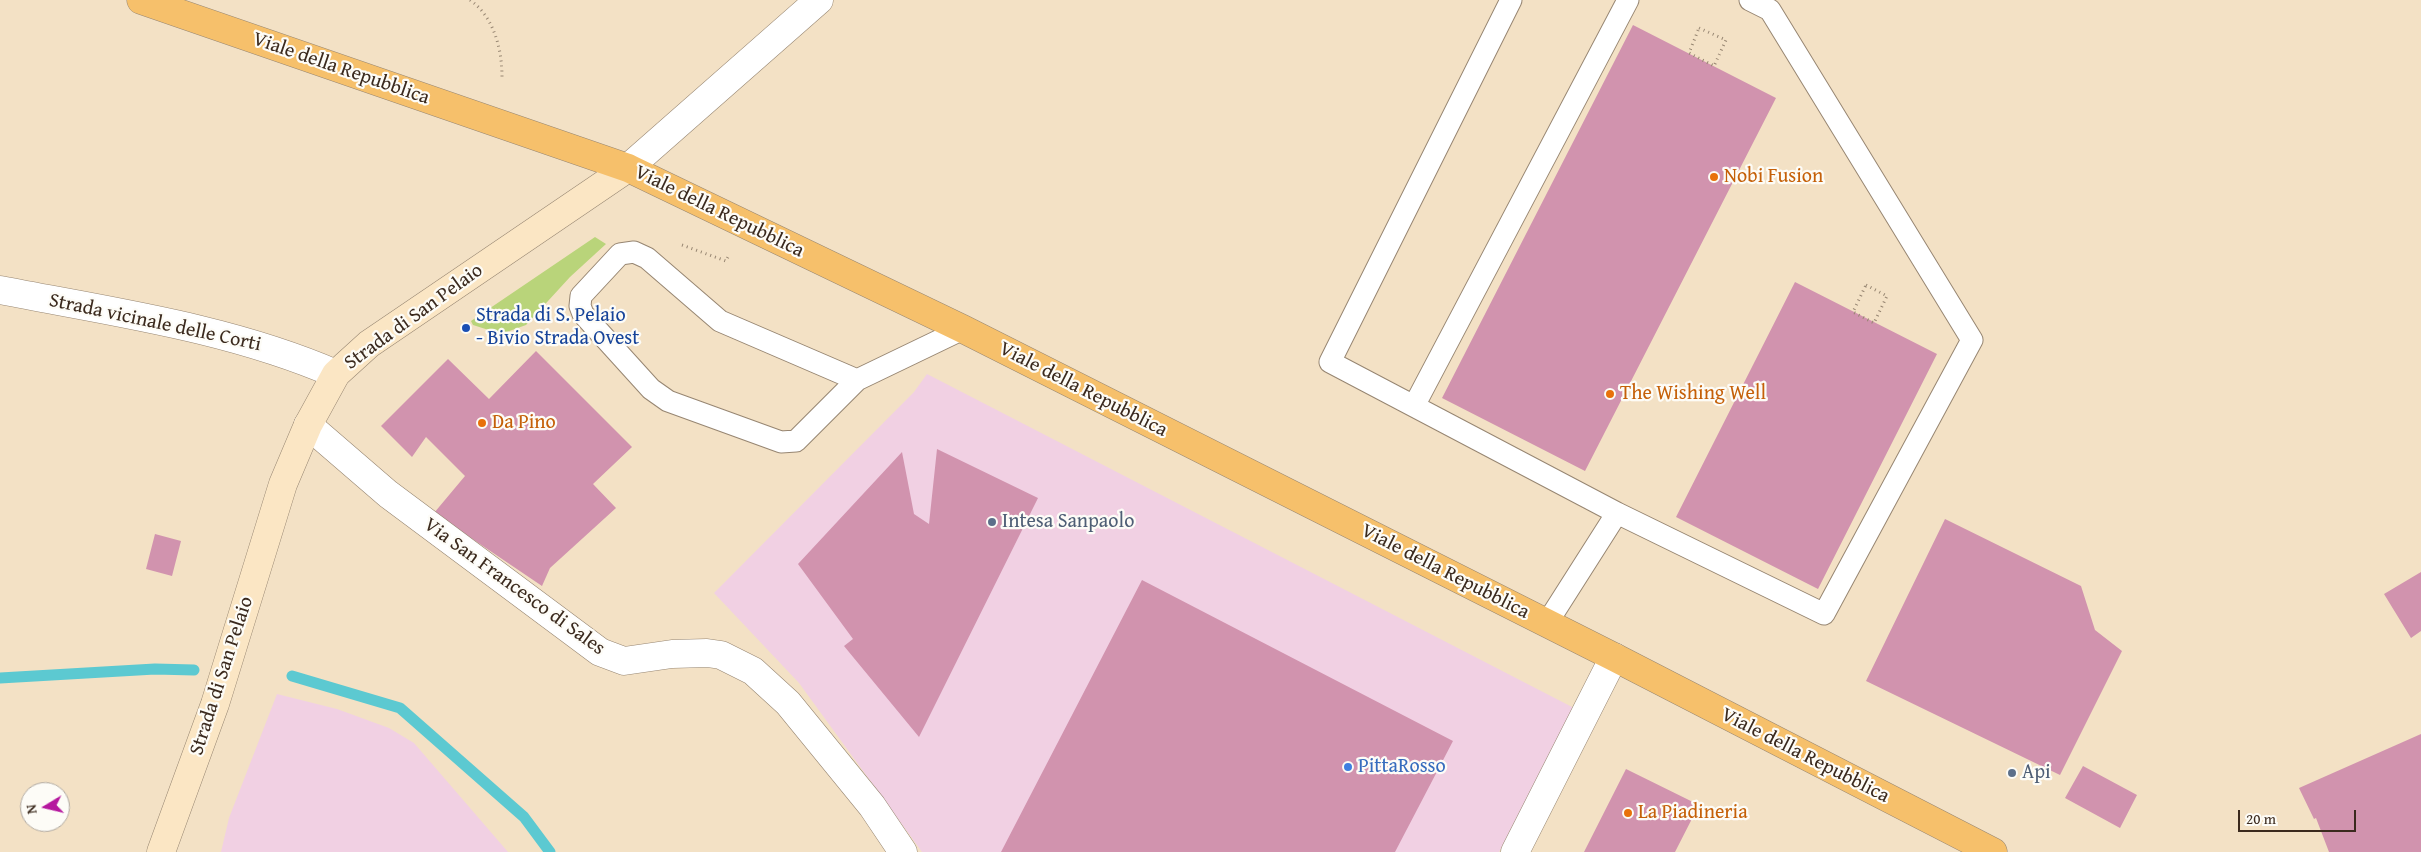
<!DOCTYPE html>
<style>
body{margin:0}
#map{position:relative;width:2421px;height:852px;overflow:hidden;background:#f3e1c5;font-family:"Gentium Book Plus",serif}
canvas{display:block}
.north{position:absolute;left:20px;top:782px;width:50px;height:50px;box-sizing:border-box;background:#fdfcf7;border:1px solid #afa8a0;border-radius:50%;rotate:261deg;font-size:14px;font-weight:700;line-height:20px;text-align:center;color:#3b2a1e}
.north::after{content:'';display:block;margin:auto;width:18px;height:22px;background:#b5179e;clip-path:polygon(50% 0,100% 100%,50% 72%,0 100%)}
.scale{position:absolute;left:2238px;top:810px;width:118px;height:22px;box-sizing:border-box;border:2px solid #3b2a1e;border-top:0;padding-left:6px;font-size:15px;line-height:18px;white-space:nowrap;color:#3b2a1e;-webkit-text-stroke:4px #fdfcf7;paint-order:stroke}
</style>
<div id="map">
<canvas width="2421" height="852"></canvas>
<div class="north">N</div>
<div class="scale">20 m</div>
</div>
<script>
const ctx = document.querySelector('canvas').getContext('2d');
ctx.lineJoin = 'round';
function fillPath(path, color) { ctx.fillStyle = color; ctx.fill(path, 'evenodd'); }
function trace(path, color, width, dash) { ctx.strokeStyle = color; ctx.lineWidth = width; ctx.lineCap = dash ? 'butt' : 'round'; ctx.setLineDash(dash || []); ctx.stroke(path); }
function label(font, color, halo, rows, align = 'center') {
  ctx.font = font + ' "Gentium Book Plus",serif'; ctx.lineWidth = 4.5; ctx.setLineDash([]); ctx.textBaseline = 'middle'; ctx.strokeStyle = halo; ctx.fillStyle = color; for (const [text, x, y, turn = 0] of rows) {
    ctx.save(); ctx.translate(x, y); ctx.rotate((+turn || 0) * Math.PI / 180); ctx.textAlign = isNaN(turn) ? turn : align; if (halo) ctx.strokeText(text, 0, 0); ctx.fillText(text, 0, 0); ctx.restore();
  }
}
fillPath(new Path2D(`
 M927 374 1574 708 1499 852H922L799 683 714 593 914 392Z
 M277 694 337 709 389 728 414 743 508 852H221L229 818Z`), '#f1d0e3');
fillPath(new Path2D(`
 M595 237 606 244 570 277 526 325 501 334 473 325 471 321Z`), '#b9d47a');
trace(new Path2D(`
 M292 676 400 708 524 817 550 852
 M0 678 155 669 194 670`), '#5cc9d1', 11);
fillPath(new Path2D(`
 M1633 25 1776 98 1585 471 1442 398Z
 M1795 282 1937 354 1818 589 1676 517Z
 M536 351 632 447 593 484 616 508 550 568 542 586 434 513 465 476 426 437 412 457 381 426 448 359 489 399Z
 M937 449 1038 498 919 737 844 646 853 639 798 564 902 452 914 514 929 524Z
 M1945 519 2081 586 2095 630 2122 651 2060 775 1866 681Z
 M155 534 181 541 172 576 146 569Z
 M2421 572V631L2411 638 2384 594Z
 M1142 580 1453 741 1395 852H1001Z
 M2421 734V852H2329L2316 818 2314 819 2299 788Z
 M2083 766 2137 795 2120 828 2065 798Z
 M1626 769 1699 805 1675 852H1584Z`), '#d193ae');
const service = new Path2D(`
 M1511 0 1330 362 1617 513 1824 614 1972 340 1770 10 1750 0
 M857 380 720 321 647 258 634 252 620 254 581 296 580 306 583 314 651 389 668 401 781 442 796 441 857 380 963 329
 M1414 406 1628 0
 M1547 623 1617 513`);
const minor = new Path2D(`
 M0 290C113 312 230 328 336 374
 M308 425 388 494 600 652 624 661 672 654 707 653 721 655 753 671 788 703 872 806 903 852
 M1515 852 1614 657`);
const tertiary = new Path2D(`
 M628 168 819 0`);
const secondary = new Path2D(`
 M161 852 215 704 283 484 308 425 336 374 369 344 628 168`);
const primary = new Path2D(`
 M141 0 628 168 963 329 1614 657 1993 852`);
trace(service, '#978672', 23);
trace(minor, '#978672', 29);
trace(tertiary, '#978672', 29);
trace(secondary, '#978672', 29);
trace(primary, '#978672', 29);
trace(new Path2D(`
 M470 0C494 17 502 49 502 77
 M1699 28 1726 40 1714 66 1689 53Z
 M682 245 726 261 729 255
 M1866 285 1887 296 1874 323 1853 312Z`), '#978672', 3, [1, 4]);
trace(service, '#fff', 21);
trace(minor, '#fff', 28);
trace(tertiary, '#fff', 28);
trace(secondary, '#fbe6c4', 28);
trace(primary, '#f6c06b', 28);
for (const [x, y, r, color] of [
 [1714,177,5,"#e8710a"],
 [466,328,5,"#1a4fb4"],
 [1610,394,5,"#e8710a"],
 [482,423,5,"#e8710a"],
 [992,522,5,"#5c6f8a"],
 [1348,767,5,"#3f7fe0"],
 [2012,773,5,"#5c6f8a"],
 [1628,813,5,"#e8710a"]
]) { const dot = new Path2D(); dot.arc(x, y, r, 0, 2 * Math.PI); ctx.fillStyle = color; ctx.fill(dot); trace(dot, '#fdfcf7', 2); }
label('20px', '#3b2a1e', '#fdfcf7', [
 ["Viale della Repubblica",341,69,19],
 ["Viale della Repubblica",719,212,26],
 ["Strada di San Pelaio",414,317,-36],
 ["Strada vicinale delle Corti",155,323,12],
 ["Viale della Repubblica",1083,390,27],
 ["Viale della Repubblica",1445,572,27],
 ["Via San Francesco di Sales",514,587,36],
 ["Strada di San Pelaio",222,676,-72],
 ["Viale della Repubblica",1805,756,27]
]);
label('20px', '#c56008', '#fdfcf7', [
 ["Nobi Fusion",1724,177],
 ["The Wishing Well",1620,394],
 ["Da Pino",492,423],
 ["La Piadineria",1638,813]
], 'left');
label('20px', '#164399', '#fdfcf7', [
 ["Strada di S. Pelaio",476,316],
 ["- Bivio Strada Ovest",476,339]
], 'left');
label('20px', '#4e5e75', '#fdfcf7', [
 ["Intesa Sanpaolo",1002,522],
 ["Api",2022,773]
], 'left');
label('20px', '#366cbe', '#fdfcf7', [
 ["PittaRosso",1358,767]
], 'left');
</script>
